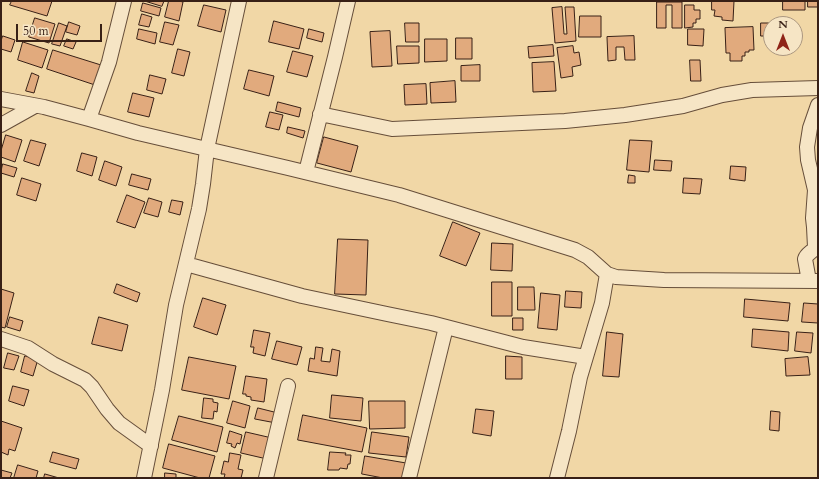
<!DOCTYPE html>
<style>
body{margin:0}
#map{position:relative;width:819px;height:479px;overflow:hidden;background:#f1d7a6;font-family:Cardo,serif}
canvas{display:block}
.frame{position:absolute;inset:0;border:2px solid #382016;pointer-events:none}
.north{position:absolute;left:763px;top:16px;width:40px;height:40px;box-sizing:border-box;background:#f6e5c5;border:1px solid #aa967f;border-radius:50%;rotate:0deg;font-size:11px;font-weight:700;line-height:16px;text-align:center;color:#382016}
.north::after{content:'';display:block;margin:auto;width:14px;height:18px;background:#8f2418;clip-path:polygon(50% 0,100% 100%,50% 72%,0 100%)}
.scale{position:absolute;left:16px;top:24px;width:86px;height:18px;box-sizing:border-box;border:2px solid #382016;border-top:0;padding-left:5px;font-size:12px;line-height:14px;white-space:nowrap;color:#382016;-webkit-text-stroke:3px #f6e5c5;paint-order:stroke}
</style>
<div id="map">
<canvas width="819" height="479"></canvas>
<div class="frame"></div>
<div class="north">N</div>
<div class="scale">50 m</div>
</div>
<script>
const ctx = document.querySelector('canvas').getContext('2d');
ctx.lineJoin = 'round';
function fillPath(path, color) { ctx.fillStyle = color; ctx.fill(path, 'evenodd'); }
function trace(path, color, width, dash) { ctx.strokeStyle = color; ctx.lineWidth = width; ctx.lineCap = dash ? 'butt' : 'round'; ctx.setLineDash(dash || []); ctx.stroke(path); }
const building = new Path2D(`
 M12 1H52L47 16 10 5Z
 M145 1H164L162 6Z
 M169 1H179L183 2 179 21 165 17Z
 M712 1H734L733 21 722 20V17L714 16 715 10H712Z
 M783 1H805V10H783Z
 M808 1H818V7H808Z
 M657 2H682V28H672V5H666V28H657Z
 M143 3 161 8 159 16 141 11Z
 M204 5 226 10 221 32 198 26Z
 M685 5H694V10H700V19H696V23H693V27L685 28Z
 M562 7 564 34H567L565 7H574L576 41 555 43 552 8Z
 M142 14 152 17 149 27 139 25Z
 M580 16H601V37H579Z
 M35 18 55 24 49 43 29 37Z
 M274 21 304 29 299 49 269 42Z
 M69 22 80 26 77 35 66 32Z
 M165 22 179 25 173 45 160 42Z
 M59 23 67 26 60 46 52 44Z
 M405 23H419V42H406Z
 M761 23H781V24H771V36H761Z
 M753 27 754 50H749V52H745V56H742V61H730V53H726L725 28Z
 M139 29 157 33 155 44 137 39Z
 M309 29 324 33 322 42 307 38Z
 M688 29H704L703 46 688 45Z
 M390 31 392 66 372 67 370 32Z
 M3 36 15 40 11 52 1 49V41Z
 M634 36 635 60H625L624 47H616V60L608 61 607 37Z
 M456 38H472V59H456Z
 M67 39 76 42 73 49 64 46Z
 M425 39H447V61L425 62Z
 M23 42 48 50 42 68 18 60Z
 M553 45 554 56 529 58 528 47Z
 M397 46H419V63L398 64Z
 M573 46 574 53 579 52 581 65 572 67 573 76 561 78 557 48Z
 M178 49 190 52 184 76 172 73Z
 M53 50 101 65 95 85 47 69Z
 M293 51 313 56 307 77 287 72Z
 M690 60H700L701 81H691Z
 M554 62 556 91 533 92 532 63Z
 M480 65V81H461V66Z
 M249 70 274 76 269 96 244 89Z
 M32 73 39 76 34 93 26 91Z
 M150 75 166 79 162 94 147 90Z
 M455 81 456 102 431 103 430 83Z
 M426 84 427 104 405 105 404 85Z
 M133 93 154 98 149 117 128 112Z
 M278 102 301 108 299 117 276 111Z
 M270 112 283 115 279 130 266 127Z
 M288 127 305 131 303 138 287 133Z
 M6 135 22 140 15 162 1 157V151Z
 M324 137 358 146 351 172 317 163Z
 M31 140 46 144 39 166 24 161Z
 M630 140 652 141 649 172 627 170Z
 M82 153 97 157 92 176 77 171Z
 M655 160 672 161 671 171 654 170Z
 M105 161 122 167 116 186 99 180Z
 M3 164 17 168 14 177 1 173Z
 M731 166 746 167 745 181 730 179Z
 M132 174 151 179 148 190 129 185Z
 M629 175 635 176V183H628Z
 M22 178 41 184 36 201 17 195Z
 M684 178 702 179 700 194 683 193Z
 M127 195 145 202 135 228 117 222Z
 M149 198 162 202 158 217 144 213Z
 M172 200 183 202 180 215 169 212Z
 M453 222 480 233 466 266 440 256Z
 M338 239 368 240 366 295 335 294Z
 M492 243 513 244 512 271 491 270Z
 M492 282H512V316H492Z
 M117 284 140 293 137 302 114 293Z
 M518 287H534L535 310H518Z
 M1 289 14 293 5 328 1 327Z
 M566 291 582 292 581 308 565 307Z
 M541 293 560 295 557 330 538 328Z
 M203 298 226 305 217 335 194 327Z
 M745 299 790 303 788 321 744 317Z
 M804 303 818 304V323L802 322Z
 M10 317 23 321 20 331 7 327Z
 M99 317 128 325 122 351 92 344Z
 M513 318H523V330H513Z
 M753 329 789 332 788 351 752 347Z
 M254 330 270 333 265 356 253 353 254 347H251Z
 M607 332 623 334 619 377 603 376Z
 M797 332 813 333 811 353 795 351Z
 M277 341 302 347 297 365 272 359Z
 M316 347 323 348 321 361 330 362 332 349 340 351 337 376 308 371 310 358 314 359Z
 M8 353 19 356 14 370 4 368Z
 M25 356 38 359 33 376 21 372Z
 M506 356 522 357V379H506Z
 M189 357 236 366 229 399 182 390Z
 M808 357 810 375 786 376 785 359Z
 M246 376 267 379 264 402 251 400V397L246 396V394H243Z
 M13 386 29 390 24 406 9 401Z
 M332 395 363 398 361 421 330 418Z
 M204 398 213 399V402L218 403 217 412 214 411 213 419 202 418Z
 M233 401 250 406 245 428 227 423Z
 M369 401H405V428L370 429Z
 M258 408 278 413 276 423 255 419Z
 M476 409 494 411 491 436 473 433Z
 M771 411 780 412 779 431 770 430Z
 M303 415 367 428 362 452 298 440Z
 M179 416 223 427 217 452 172 440Z
 M1 421 22 428 15 451 9 449 8 455 1 452Z
 M230 431 242 435 240 444 237 443 235 448 231 446 232 444 227 443Z
 M246 432 272 438 267 459 241 453Z
 M372 432 409 437 406 457 369 453Z
 M169 444 215 456 209 478H200L163 468Z
 M53 452 79 459 76 469 50 462Z
 M330 452 346 453 345 455H351L350 464H348L347 469 340 468 339 470H328Z
 M230 453 241 455 238 469 243 470 241 478H224L225 474H221L224 461 228 462Z
 M365 456 406 463 403 478H383L362 474Z
 M18 465 38 471 36 478H14Z
 M1 470 12 473 10 478H1Z
 M165 473 176 474V478H165Z
 M45 474 59 478H44Z`);
fillPath(building, '#e1aa7d');
trace(building, '#382016', 1);
const street = new Path2D(`
 M1 99 44 107 89 119 138 133 288 168 399 195 575 250 588 257 607 274 616 277 664 280 818 281
 M320 114 392 129 565 121 625 115 683 106 722 95 752 90 818 88
 M89 119 109 62 124 1
 M1 125 35 106
 M306 172 335 57 348 1
 M186 264 302 296 387 314 431 323 523 347 586 357
 M809 281 805 259C807 253 813 252 815 247L814 227 813 218 815 190 808 160 807 147 810 128 818 105
 M1 339 28 348 53 364 85 380 92 387 107 409 119 423 151 446
 M144 478 162 390 176 305 199 209 203 184 207 149 239 1
 M266 478 288 386
 M409 478 446 327
 M557 478 569 431 580 377 602 303 607 274`);
trace(street, '#664e3a', 16);
trace(street, '#f6e5c5', 14);
</script>
